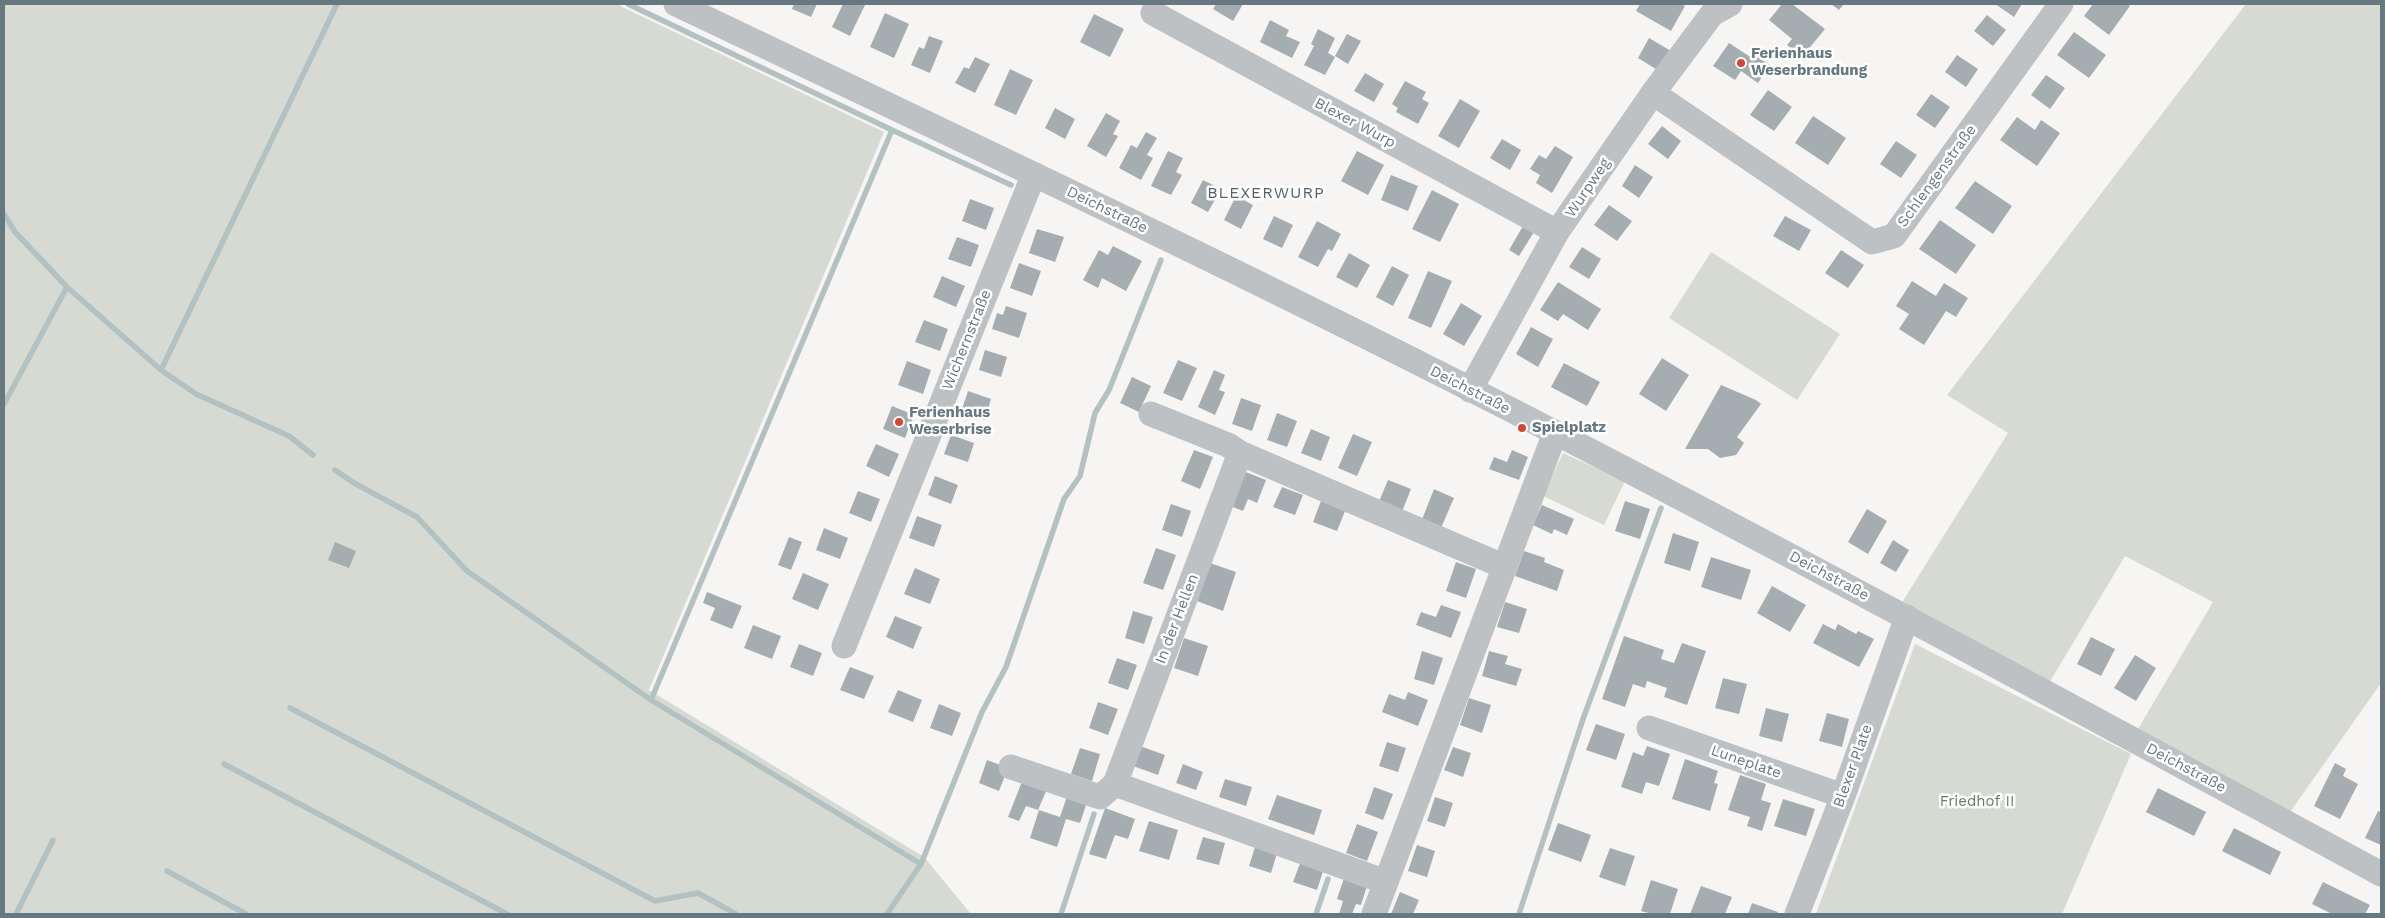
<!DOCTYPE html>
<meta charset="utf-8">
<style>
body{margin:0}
#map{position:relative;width:2385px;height:918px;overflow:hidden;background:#f6f5f3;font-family:"Work Sans",sans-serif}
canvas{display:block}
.frame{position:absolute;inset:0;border:5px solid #677881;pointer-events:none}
</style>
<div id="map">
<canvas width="2385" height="918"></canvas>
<div class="frame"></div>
</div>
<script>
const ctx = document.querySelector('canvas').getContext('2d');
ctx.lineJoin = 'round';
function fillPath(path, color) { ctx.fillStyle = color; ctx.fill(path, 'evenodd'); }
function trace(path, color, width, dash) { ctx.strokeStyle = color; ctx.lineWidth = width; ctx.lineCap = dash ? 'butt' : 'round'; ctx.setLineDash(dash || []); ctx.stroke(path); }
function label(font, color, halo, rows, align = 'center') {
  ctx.font = font + ' "Work Sans",sans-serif'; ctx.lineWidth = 5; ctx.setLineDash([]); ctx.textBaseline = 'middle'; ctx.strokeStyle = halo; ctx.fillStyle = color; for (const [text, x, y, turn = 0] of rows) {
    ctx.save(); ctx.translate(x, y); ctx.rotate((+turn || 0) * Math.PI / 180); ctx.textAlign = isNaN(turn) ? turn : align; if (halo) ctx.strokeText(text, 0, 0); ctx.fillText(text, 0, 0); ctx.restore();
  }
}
fillPath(new Path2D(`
 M4 4H616L884 132 649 690 924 857 971 914H4Z
 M2246 4H2381V683L2288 815 2135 734 2213 602 2125 556 2048 685 1901 604 2008 433 1947 395Z
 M1711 252 1840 334 1797 400 1669 318Z
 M1563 453 1625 481 1604 525 1543 496Z
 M1915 644 2131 754 2062 914H1816Z`), '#d6dad2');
trace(new Path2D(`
 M628 4 892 130 651 700
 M892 130 1011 185
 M4 214 15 232 67 287 161 370 196 394 289 436 313 455
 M161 370 337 4
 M4 404 67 287
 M335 470 354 483 417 517 467 571 651 700 921 864
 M290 708 655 901 698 893 736 914
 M224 764 507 914
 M167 871 246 914
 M16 914 53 840
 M887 914 921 864 982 712 1006 667 1064 499 1080 476 1095 413 1109 390 1161 260
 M1061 914 1094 814
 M1316 914 1328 879
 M1519 914 1583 719 1661 508`), '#b3c1c3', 5.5);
fillPath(new Path2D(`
 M794 4H817L811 17 792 9Z
 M843 4 865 5 850 36 832 27Z
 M1216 4H1243L1233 21 1213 9Z
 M1640 4H1681L1685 6 1671 31 1636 11Z
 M1782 4H1792L1825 29 1802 57 1787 45 1792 39 1769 20Z
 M1831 4H1844L1839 10Z
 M1995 4H2022L2014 17Z
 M2093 4H2127L2130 6 2109 35 2084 16Z
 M885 13 909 24 894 58 870 47Z
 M1094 14 1124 29 1110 57 1080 42Z
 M1987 15 2006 30 1993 46 1974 31Z
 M1270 20 1289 30 1286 36 1300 42 1292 58 1260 42Z
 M1318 29 1335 38 1328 53 1335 57 1325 75 1304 65 1314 46 1311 44Z
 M2074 32 2106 55 2089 78 2057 55Z
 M1347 34 1361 41 1348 64 1335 56Z
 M929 36 943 41 930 73 911 65 919 47 924 49Z
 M1649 38 1671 51 1659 71 1638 58Z
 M1729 43 1755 60 1758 57 1770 65 1758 83 1741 71 1735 80 1713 66Z
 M1957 55 1978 69 1966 87 1945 72Z
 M975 57 990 64 975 93 955 83 964 67 969 69Z
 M1010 69 1033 80 1016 115 994 105Z
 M1365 73 1384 84 1374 102 1354 91Z
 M2046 75 2065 88 2050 109 2031 95Z
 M1405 81 1426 92 1422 99 1429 103 1418 124 1396 112 1398 108 1392 104Z
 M1768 90 1792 107 1774 131 1750 115Z
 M1931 94 1950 107 1935 128 1916 115Z
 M1460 99 1480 111 1459 148 1438 136Z
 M1055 108 1075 119 1065 139 1045 128Z
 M1106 113 1120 121 1113 134 1118 136 1106 157 1087 146Z
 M1813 116 1846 138 1828 165 1795 143Z
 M2017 117 2035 130 2041 120 2060 133 2037 166 2000 140Z
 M1662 126 1681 141 1668 159 1648 144Z
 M1146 132 1157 138 1147 155 1153 158 1141 180 1119 168 1131 145 1137 148Z
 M1502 139 1521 150 1510 170 1490 158Z
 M1896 141 1917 155 1901 178 1880 164Z
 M1555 146 1573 157 1552 193 1536 183 1540 175 1530 169 1539 155 1546 159Z
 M1168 151 1183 158 1176 172 1182 175 1171 195 1151 186Z
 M1357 151 1384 165 1368 195 1341 181Z
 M1635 165 1653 177 1639 198 1622 186Z
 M1391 175 1418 186 1408 211 1381 200Z
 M1203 180 1221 189 1208 212 1191 203Z
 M1975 181 2012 206 1993 234 1955 208Z
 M1432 190 1459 204 1440 242 1412 229Z
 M1236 196 1253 205 1241 229 1224 220Z
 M970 199 994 208 986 230 962 221Z
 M1609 205 1632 221 1617 241 1594 225Z
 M1274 216 1293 225 1282 248 1263 239Z
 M1785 216 1811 230 1799 251 1773 236Z
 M1940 220 1976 245 1956 274 1919 249Z
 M1317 221 1341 234 1332 251 1328 249 1318 267 1298 257Z
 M1523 226 1534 232 1519 256 1509 250Z
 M1037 229 1064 237 1055 262 1029 253Z
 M957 237 979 245 971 267 948 259Z
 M1113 246 1142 261 1126 291 1102 278 1098 288 1083 280 1099 250 1108 255Z
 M1582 247 1601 259 1589 279 1569 267Z
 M1841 250 1864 265 1848 288 1825 273Z
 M1349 253 1370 265 1357 288 1336 277Z
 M1019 263 1041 271 1032 296 1010 288Z
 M1392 266 1409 275 1393 306 1376 297Z
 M1428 271 1452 281 1431 328 1408 318Z
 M942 276 965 286 956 307 933 297Z
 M1912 281 1936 296 1944 283 1968 298 1956 317 1946 311 1924 345 1899 329 1909 314 1896 306Z
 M1558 282 1601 309 1588 330 1563 314 1558 321 1540 310Z
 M1461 303 1482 316 1464 346 1443 334Z
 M1006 306 1027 313 1019 338 992 329 997 313 1003 315Z
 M924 320 948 329 940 351 915 342Z
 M1531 327 1553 339 1538 367 1516 354Z
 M985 350 1007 357 1001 377 979 370Z
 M1662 358 1689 375 1666 411 1639 394Z
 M1178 360 1197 368 1182 401 1163 393Z
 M907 361 931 370 923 394 898 385Z
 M1564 363 1600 382 1587 406 1551 387Z
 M1214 370 1225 375 1219 390 1225 392 1215 415 1198 407Z
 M1132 377 1151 386 1139 412 1120 403Z
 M1721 385 1756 400 1761 404 1737 437 1744 443 1736 455 1720 458 1708 449H1685Z
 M968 391 991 399 985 420 961 412Z
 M1241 398 1261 405 1252 431 1232 424Z
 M892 406 914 415 905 438 883 429Z
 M1277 413 1297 421 1287 447 1267 440Z
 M1311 429 1330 437 1321 461 1301 453Z
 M1353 434 1372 442 1357 476 1338 468Z
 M951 435 974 443 968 462 944 454Z
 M876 444 899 454 889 477 866 466Z
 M1194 450 1213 457 1200 489 1181 481Z
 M1512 450 1528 457 1519 480 1489 469 1494 457 1507 462Z
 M1243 471 1266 480 1257 503 1248 499 1243 511 1228 505Z
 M935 476 958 485 951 504 928 495Z
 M1388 480 1411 489 1401 514 1378 504Z
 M1282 487 1303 495 1295 515 1273 507Z
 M1434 489 1454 498 1440 530 1421 522Z
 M858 491 880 499 871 522 849 513Z
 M1321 501 1345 511 1337 531 1313 522Z
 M1625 501 1650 509 1640 539 1615 531Z
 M1171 504 1191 511 1182 537 1162 530Z
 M1542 505 1574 519 1567 535 1554 529 1552 534 1533 525Z
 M1867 509 1887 521 1868 554 1848 542Z
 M917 516 942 525 934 547 909 538Z
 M824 528 848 538 840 559 816 550Z
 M1673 533 1699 542 1690 571 1664 563Z
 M789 537 802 542 791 570 778 565Z
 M1893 540 1909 550 1896 572 1880 563Z
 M335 542 356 551 349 568 328 560Z
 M1156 548 1176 555 1163 590 1143 583Z
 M1524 551 1545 558 1544 562 1564 570 1557 591 1515 576Z
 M1711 557 1751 570 1741 600 1701 587Z
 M1456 562 1476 569 1466 598 1446 591Z
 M1210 563 1236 572 1223 611 1197 601Z
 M915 568 940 579 930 604 904 594Z
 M803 573 829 584 818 610 792 599Z
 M1772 586 1806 605 1790 632 1757 613Z
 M707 592 742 606 732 629 710 620 715 608 703 603Z
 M1505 602 1527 609 1519 633 1497 627Z
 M1441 605 1461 612 1451 638 1416 625 1421 612 1436 617Z
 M1133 611 1153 617 1144 644 1125 638Z
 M895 616 922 627 913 649 886 637Z
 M1823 624 1835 630 1838 624 1856 634 1858 631 1874 639 1859 667 1813 643Z
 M753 625 781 636 772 659 744 648Z
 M1624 636 1664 650 1661 659 1674 663 1682 643 1706 651 1687 705 1664 697 1667 688 1647 681 1645 688 1633 684 1625 707 1602 699Z
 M2091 637 2115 649 2101 676 2077 664Z
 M1184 638 1208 646 1198 676 1174 668Z
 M799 644 822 653 813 676 790 667Z
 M1422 651 1443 658 1434 685 1414 679Z
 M1489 651 1508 656 1505 664 1522 669 1516 686 1482 676Z
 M2135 655 2156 668 2136 701 2114 688Z
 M1117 658 1137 665 1128 690 1108 683Z
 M850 667 874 676 864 699 840 690Z
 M1723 678 1747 684 1739 714 1715 708Z
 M898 690 922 700 913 722 888 712Z
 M1408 692 1428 700 1418 726 1382 712 1389 694 1405 700Z
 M1469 698 1491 705 1482 733 1460 725Z
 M1098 702 1118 709 1108 735 1089 728Z
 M939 704 961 713 952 736 930 728Z
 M1766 708 1789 714 1782 742 1759 736Z
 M1827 713 1849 719 1842 747 1819 741Z
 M1596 724 1625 734 1616 760 1586 750Z
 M1387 742 1406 748 1398 772 1379 766Z
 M1140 746 1165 755 1158 775 1133 766Z
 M1647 746 1670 754 1659 786 1646 782 1642 794 1621 787 1633 752 1643 756Z
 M1453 747 1471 753 1463 777 1444 770Z
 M1080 748 1100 754 1092 781 1071 774Z
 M1685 759 1718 771 1714 783 1718 784 1710 811 1672 799Z
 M987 760 1008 768 999 791 979 783Z
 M2335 763 2346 769 2343 776 2358 784 2340 819 2314 806Z
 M1183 764 1203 772 1196 790 1176 783Z
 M1740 775 1766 784 1761 800 1771 803 1762 831 1747 826 1750 817 1728 810Z
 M1023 779 1047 789 1038 810 1026 806 1019 821 1008 817Z
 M1225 779 1252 787 1246 806 1219 797Z
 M1374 787 1393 794 1383 820 1365 813Z
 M2158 788 2206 812 2194 836 2146 812Z
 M1277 795 1322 810 1314 835 1268 819Z
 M1067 796 1087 802 1080 823 1066 819 1057 847 1030 838 1039 810 1060 817Z
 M1435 797 1453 803 1445 827 1427 821Z
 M1783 799 1815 809 1806 836 1774 826Z
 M1105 808 1135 819 1128 839 1115 835 1106 859 1089 854Z
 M2378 811 2381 812V845L2365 838Z
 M1149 821 1178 830 1169 860 1139 851Z
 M1558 823 1591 835 1581 862 1548 850Z
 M1357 824 1378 832 1367 861 1346 853Z
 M2234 828 2281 852 2270 875 2222 851Z
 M1203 837 1225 843 1219 865 1196 859Z
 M1256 844 1278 850 1271 873 1249 866Z
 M1417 845 1435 851 1427 877 1408 871Z
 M1610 848 1635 856 1625 886 1599 877Z
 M1301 861 1324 868 1317 890 1293 882Z
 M1344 878 1367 886 1361 905 1356 904 1352 914H1339L1343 901 1337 899Z
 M1651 880 1678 889 1670 914H1652L1641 911Z
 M2323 882 2370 905 2365 914H2332L2312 904Z
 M1701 886 1732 897 1725 914H1690Z
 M1400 892 1419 900 1413 914H1391Z
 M1752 903 1778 912 1777 914H1748Z`), '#a5adb1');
trace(new Path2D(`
 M676 4C971 144 1268 284 1558 434 1834 577 2108 726 2381 874
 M1153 13 1557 232
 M1653 93 1872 242 1894 236 2061 4
 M1470 390 1557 232 1653 93 1712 14 1730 4
 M1151 414 1228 445 1240 453 1505 567
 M844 646 1034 174
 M1649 728 1843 796
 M1011 767 1100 797 1115 784 1386 882
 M1115 784 1240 453
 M1374 914 1555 433
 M1797 914 1843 796 1907 617`), '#bdc1c4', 25);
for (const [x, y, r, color] of [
 [1741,63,5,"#d24836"],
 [899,422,5,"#d24836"],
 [1522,428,5,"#d24836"]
]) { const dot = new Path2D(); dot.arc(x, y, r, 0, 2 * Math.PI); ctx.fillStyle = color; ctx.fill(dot); trace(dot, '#fff', 2); }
label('bold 15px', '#677881', '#fff', [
 ["Ferienhaus",1751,54],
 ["Weserbrandung",1751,71],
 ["Ferienhaus",909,413],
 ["Weserbrise",909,430],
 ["Spielplatz",1532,428]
], 'left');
label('15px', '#677881', '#fff', [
 ["Blexer Wurp",1355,123,28],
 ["Schlengenstraße",1937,176,-54],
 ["Wurpweg",1588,188,-56],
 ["Deichstraße",1107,210,26],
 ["Wichernstraße",967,340,-68],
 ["Deichstraße",1470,390,27],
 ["Deichstraße",1829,576,28],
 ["In der Hellen",1177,619,-69],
 ["Luneplate",1746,762,19],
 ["Blexer Plate",1853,766,-70],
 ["Deichstraße",2186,768,28]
]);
label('15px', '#6c7966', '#fff', [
 ["Friedhof II",1977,802]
]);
ctx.letterSpacing = '1px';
label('16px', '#556167', '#fff', [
 ["BLEXERWURP",1266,193]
]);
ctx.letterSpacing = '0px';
</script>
